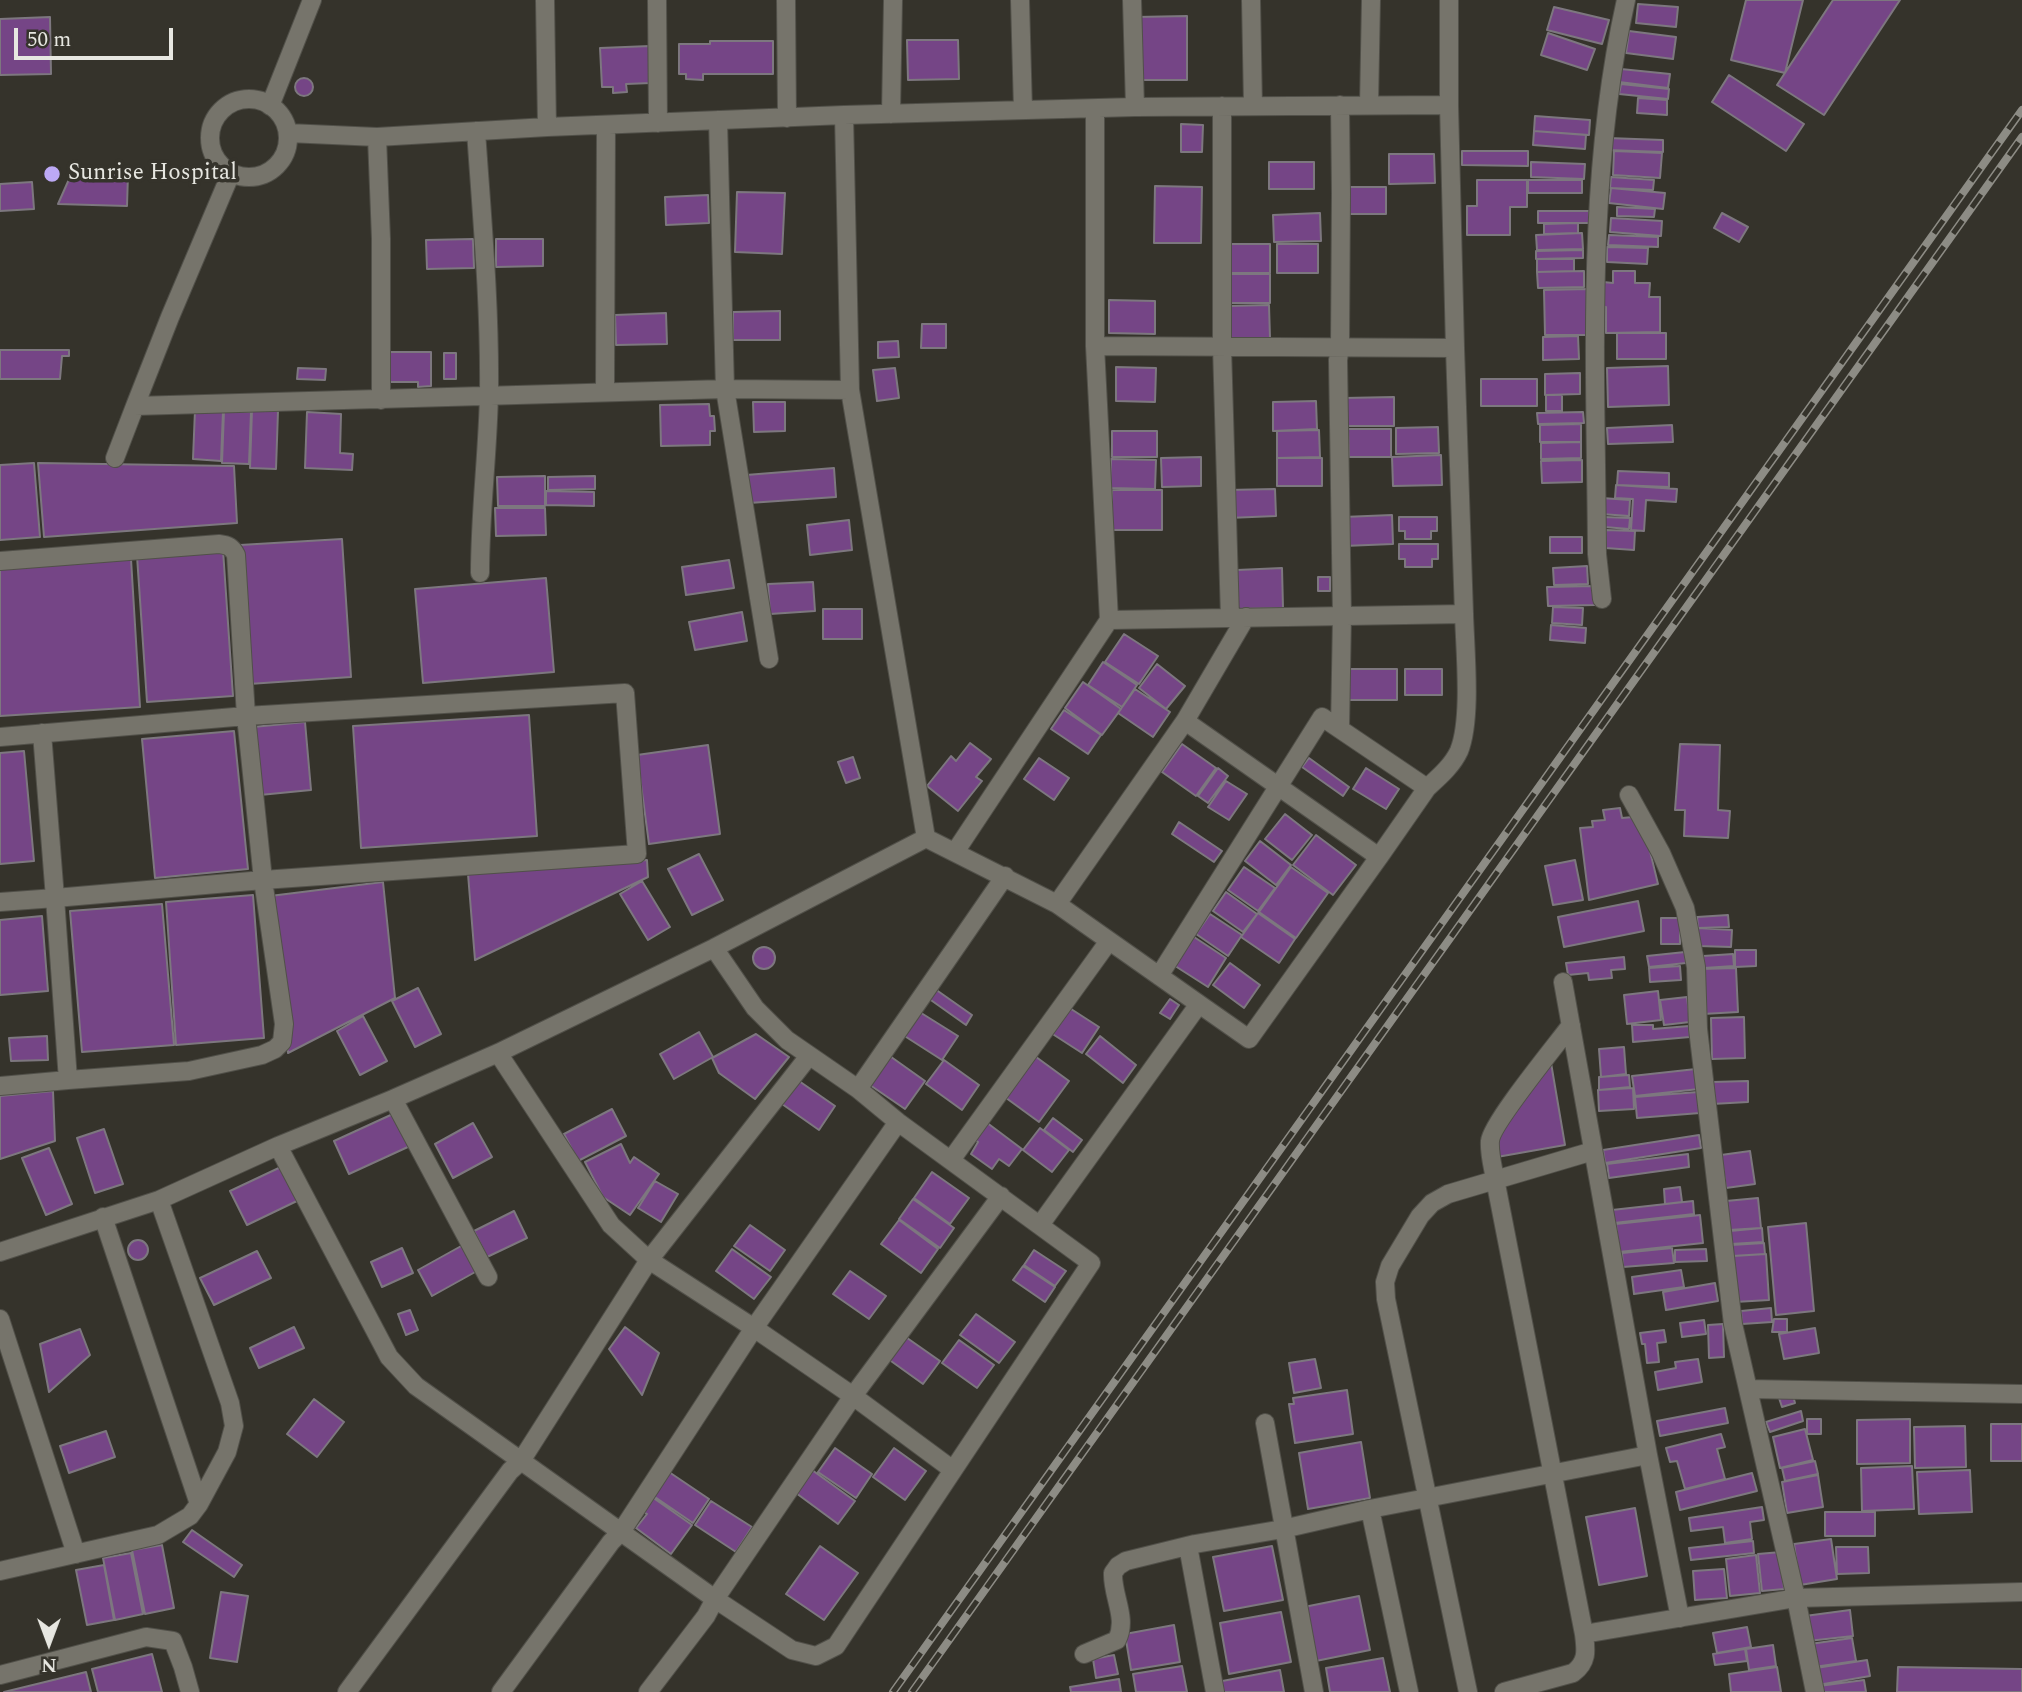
<!DOCTYPE html>
<style>
body{margin:0}
#map{position:relative;width:2022px;height:1692px;overflow:hidden;background:#35332b;font-family:Spectral,serif}
canvas{display:block}
.north{position:absolute;left:14px;top:1608px;width:70px;height:70px;-webkit-text-stroke:5px #35332b;paint-order:stroke;rotate:180deg;font-size:19px;font-weight:700;line-height:28px;text-align:center;color:#e7e7e1}
.north::after{content:'';display:block;margin:auto;width:24px;height:32px;background:#e7e7e1;clip-path:polygon(50% 0,100% 100%,50% 72%,0 100%)}
.scale{position:absolute;left:14px;top:28px;width:159px;height:32px;box-sizing:border-box;border:4px solid #e7e7e1;border-top:0;padding-left:9px;font-size:21px;line-height:24px;white-space:nowrap;color:#e7e7e1;-webkit-text-stroke:5px #35332b;paint-order:stroke}
</style>
<div id="map">
<canvas width="2022" height="1692"></canvas>
<div class="north">N</div>
<div class="scale">50 m</div>
</div>
<script>
const ctx = document.querySelector('canvas').getContext('2d');
ctx.lineJoin = 'round';
function fillPath(path, color) { ctx.fillStyle = color; ctx.fill(path, 'evenodd'); }
function trace(path, color, width, dash) { ctx.strokeStyle = color; ctx.lineWidth = width; ctx.lineCap = dash ? 'butt' : 'round'; ctx.setLineDash(dash || []); ctx.stroke(path); }
function label(font, color, halo, rows, align = 'center') {
  ctx.font = font + ' Spectral,serif'; ctx.lineWidth = 7; ctx.setLineDash([]); ctx.textBaseline = 'middle'; ctx.strokeStyle = halo; ctx.fillStyle = color; for (const [text, x, y, turn = 0] of rows) {
    ctx.save(); ctx.translate(x, y); ctx.rotate((+turn || 0) * Math.PI / 180); ctx.textAlign = isNaN(turn) ? turn : align; if (halo) ctx.strokeText(text, 0, 0); ctx.fillText(text, 0, 0); ctx.restore();
  }
}
const building = new Path2D(`
 M1746 0H1803L1785 73 1731 60Z
 M1833 0H1900L1824 115 1777 85Z
 M1638 4 1678 7 1676 27 1636 23Z
 M1554 7 1609 20 1602 44 1547 30Z
 M1187 16V80H1136V17Z
 M50 17 51 74 0 75V19Z
 M1629 31 1676 37 1673 59 1626 53Z
 M1548 33 1595 49 1587 70 1541 55Z
 M907 40H958L959 79 908 80Z
 M710 41H773V74H703V80L686 79V74H679V44H710Z
 M650 46 651 83 626 84 627 92 613 93V87H602L600 48Z
 M1621 69 1670 74 1668 88 1619 82Z
 M1729 75 1804 124 1786 151 1712 102Z
 M295 87a9 9 0 1 1 18 0a9 9 0 1 1-18 0Z
 M1621 84 1669 89 1668 99 1619 94Z
 M1638 98 1667 100V115L1637 113Z
 M1535 116 1590 120 1589 135 1534 131Z
 M1181 124 1203 125 1202 152H1181Z
 M1534 131 1586 135 1585 149 1533 145Z
 M1608 138 1663 140V152L1607 150Z
 M1462 151H1528V166L1462 165Z
 M1614 151 1662 153 1660 178 1613 175Z
 M1389 154H1434L1435 183 1389 184Z
 M1269 162H1314V189H1269Z
 M1531 162 1585 164 1584 179 1531 177Z
 M128 174 127 206 58 204 70 177Z
 M1611 177 1654 180 1653 190 1610 188Z
 M1477 180H1527V207H1510V235H1467V206H1477Z
 M1528 180H1582V193H1528Z
 M32 182 34 209 0 211V184Z
 M1155 186 1202 187 1201 243H1154Z
 M1348 187H1386V214H1348Z
 M1611 188 1665 193 1663 209 1609 203Z
 M737 192 785 193 782 254 735 252Z
 M708 195 709 223 666 225 665 197Z
 M1617 207 1655 209 1654 217 1617 216Z
 M1538 211H1589V223H1538Z
 M1320 213 1321 241 1274 242 1273 215Z
 M1722 213 1748 227 1739 242 1714 228Z
 M1611 218 1662 221 1661 236 1610 232Z
 M1578 223V233L1544 234V224Z
 M1582 233 1583 249 1537 250 1536 235Z
 M1609 235 1658 237V247L1608 245Z
 M473 239 474 268 427 269 426 240Z
 M496 239H543V266L496 267Z
 M1227 244H1270V273H1227Z
 M1277 244H1318V273H1277Z
 M1607 247 1648 248 1647 264 1607 262Z
 M1583 250V258L1536 259V251Z
 M1537 259H1574V271L1537 272Z
 M1584 271V287L1538 288 1537 272Z
 M1613 271H1635V283H1650L1649 297H1660V332L1606 333V307H1602L1603 282 1613 283Z
 M1228 274H1270V303H1228Z
 M1589 289 1590 335H1545L1544 290Z
 M1109 300 1155 301V334L1109 333Z
 M1269 305 1270 338 1229 339 1228 306Z
 M780 311V340H733V312Z
 M666 313 667 344 616 345 615 315Z
 M922 324H946V348H921Z
 M1617 333H1666V359H1617Z
 M1578 336 1579 359 1543 360V337Z
 M898 341 899 357 878 358V342Z
 M0 350H69V356H62L60 379H0Z
 M382 352H431V386L418 387V382H389Z
 M444 353H456V379H444Z
 M1668 366 1669 405 1608 407 1607 368Z
 M1116 367 1156 368 1155 402 1116 401Z
 M298 368 326 369 325 380 297 379Z
 M895 368 899 398 877 401 873 370Z
 M1580 373V394L1545 395V374Z
 M1481 379H1537V406H1481Z
 M1546 395H1562V411H1546Z
 M1394 397V426H1344V398Z
 M1316 401 1317 429 1273 431V402Z
 M753 402H785V431L754 432Z
 M709 404 710 416H714L715 431H710V445L661 446 660 405Z
 M195 410 223 411 221 461 193 459Z
 M252 410 278 411 276 469 250 468Z
 M224 411 251 412 249 464 222 463Z
 M307 412 341 414 340 453 353 454 352 470 305 468Z
 M1583 412 1584 423 1538 424 1537 413Z
 M1581 424V442H1540V425Z
 M1672 425 1673 442 1608 444 1607 428Z
 M1438 427 1439 453 1396 454V428Z
 M1348 429H1391V457H1349Z
 M1319 430 1320 457 1277 458V431Z
 M1112 431H1157V457H1112Z
 M1581 442V458L1541 459V443Z
 M1441 455 1442 485 1393 486 1392 457Z
 M1201 457V486L1162 487 1161 458Z
 M1277 458H1322V486H1277Z
 M1111 459 1156 460 1155 489 1110 488Z
 M1582 460V482L1542 483 1541 461Z
 M34 463 40 537 0 540V465Z
 M38 463 234 466 237 523 44 537Z
 M834 468 836 497 749 503 746 475Z
 M1618 471 1669 473V487L1617 485Z
 M545 476V506H498L497 477Z
 M595 476V489L548 490V477Z
 M1616 485 1677 489 1676 502 1646 500 1644 531 1631 530 1633 499 1615 498Z
 M1275 489 1276 516 1228 518 1227 490Z
 M1112 490H1162V530H1112Z
 M546 491 594 492V506L546 505Z
 M1602 498 1630 500 1629 516 1601 514Z
 M495 508H545L546 535 496 536Z
 M1392 515 1393 544 1344 546 1343 517Z
 M1399 517H1437V531H1431V539H1405V531H1399Z
 M1604 517 1630 518 1629 529 1604 527Z
 M849 520 852 550 810 555 807 525Z
 M1606 530 1635 531 1634 550 1605 548Z
 M1550 537H1582V553H1550Z
 M342 539 351 677 249 684 240 545Z
 M1399 544H1438V559H1432V567H1405V559H1399Z
 M223 550 233 696 147 702 137 556Z
 M131 559 140 707 0 716V567Z
 M729 560 734 588 686 595 682 567Z
 M1587 566 1588 584 1554 585 1553 568Z
 M1282 568 1283 608 1238 609 1237 570Z
 M1318 577H1330V591H1318Z
 M546 578 554 672 423 683 415 589Z
 M813 582 815 611 770 614 768 584Z
 M1594 586 1595 605 1548 606 1547 587Z
 M1553 607 1583 608 1582 625 1552 623Z
 M823 609H862V639H823Z
 M742 612 747 641 695 650 689 622Z
 M1551 625 1586 628 1585 643 1550 640Z
 M1124 634 1158 656 1139 684 1105 662Z
 M1103 662 1137 685 1122 707 1088 685Z
 M1157 664 1185 686 1166 709 1139 688Z
 M1347 669H1397V700H1347Z
 M1405 669H1442V695H1405Z
 M1083 682 1121 709 1102 735 1065 708Z
 M1135 689 1170 712 1153 737 1118 713Z
 M1064 710 1101 735 1088 754 1051 729Z
 M529 715 537 836 361 848 353 726Z
 M305 722 311 790 260 795 253 727Z
 M234 731 248 869 155 878 142 739Z
 M970 743 991 759 976 777 982 781 958 811 927 786 951 756 956 761Z
 M1182 744 1216 768 1196 796 1162 772Z
 M1680 744 1720 745 1718 810 1730 811 1728 838 1684 836 1685 810H1675Z
 M708 745 720 834 649 844 637 755Z
 M24 751 34 861 0 864V753Z
 M853 757 860 778 846 783 838 762Z
 M1039 758 1069 778 1054 800 1024 779Z
 M1309 758 1349 787 1343 796 1302 767Z
 M1218 768 1228 776 1208 803 1198 796Z
 M1366 768 1399 789 1386 809 1353 789Z
 M1226 781 1247 794 1229 820 1208 807Z
 M1620 808 1622 818 1633 817 1649 847 1658 884 1589 900 1580 828 1593 827 1592 821 1605 820 1603 810Z
 M1285 814 1312 835 1292 860 1265 839Z
 M1179 822 1222 851 1214 862 1172 834Z
 M1316 835 1356 865 1333 895 1293 865Z
 M1260 841 1291 865 1276 885 1245 861Z
 M699 854 723 900 692 915 668 869Z
 M647 860 648 877 475 960 468 874Z
 M1575 860 1583 900 1553 905 1545 866Z
 M1244 867 1275 888 1258 911 1228 890Z
 M1291 867 1328 893 1296 938 1259 912Z
 M642 881 670 927 648 940 620 894Z
 M383 882 395 998 288 1053 270 896Z
 M1226 892 1257 914 1243 932 1213 911Z
 M253 895 264 1038 176 1045 166 902Z
 M1638 901 1644 931 1564 947 1558 917Z
 M162 904 174 1045 82 1052 70 911Z
 M1258 913 1295 939 1279 963 1241 937Z
 M1210 914 1242 935 1228 956 1196 934Z
 M1728 915 1729 927 1698 928 1697 917Z
 M42 916 48 991 0 995V920Z
 M1661 918H1680V944H1661Z
 M1698 928 1732 930 1731 947 1698 946Z
 M1191 935 1226 958 1208 987 1172 964Z
 M753 958a11 11 0 1 1 22 0a11 11 0 1 1-22 0Z
 M1735 950H1756V966L1735 967Z
 M1685 952 1686 963 1649 967 1647 956Z
 M1733 954 1734 966 1704 968 1703 956Z
 M1624 957 1625 969 1611 970 1612 978 1589 980 1588 973 1568 975 1566 963Z
 M1230 963 1260 985 1244 1008 1213 985Z
 M1680 966 1681 980 1650 982 1649 968Z
 M1736 968 1738 1012 1703 1014 1701 969Z
 M418 988 441 1034 415 1047 392 1001Z
 M935 989 972 1015 966 1025 928 998Z
 M1658 991 1661 1020 1627 1024 1624 995Z
 M1687 997 1690 1022 1664 1025 1660 1000Z
 M1170 999 1179 1005 1170 1019 1160 1013Z
 M1068 1007 1099 1027 1082 1053 1051 1033Z
 M918 1011 958 1036 942 1060 903 1035Z
 M363 1016 387 1061 360 1075 337 1031Z
 M1744 1017 1745 1058 1712 1059 1711 1018Z
 M1632 1025H1653V1029L1689 1026 1690 1037 1633 1042Z
 M699 1032 713 1057 674 1079 660 1054Z
 M756 1034 789 1057 755 1099 719 1073 712 1058Z
 M47 1036 48 1060 11 1061 9 1038Z
 M1100 1036 1136 1065 1123 1083 1086 1054Z
 M1624 1047 1626 1074 1601 1077 1599 1049Z
 M887 1054 925 1081 905 1109 867 1083Z
 M1032 1054 1069 1081 1039 1122 1002 1095Z
 M1550 1057 1565 1145 1497 1157 1493 1138Z
 M944 1060 979 1085 962 1110 926 1084Z
 M1696 1069 1699 1089 1635 1096 1632 1076Z
 M1629 1075 1630 1087 1599 1090V1077Z
 M799 1081 835 1106 819 1130 782 1104Z
 M1748 1081V1102L1712 1104V1082Z
 M1633 1088 1634 1109 1599 1111 1598 1090Z
 M53 1091 55 1141 0 1159V1096Z
 M1698 1092 1700 1113 1637 1118 1635 1097Z
 M612 1109 626 1136 578 1161 564 1134Z
 M395 1113 410 1146 349 1174 334 1141Z
 M1053 1118 1082 1140 1073 1152 1044 1130Z
 M986 1122 1022 1149 1009 1166 999 1159 992 1169 971 1154 978 1142 974 1139Z
 M473 1123 492 1157 453 1178 435 1144Z
 M1040 1128 1069 1150 1052 1172 1023 1150Z
 M104 1129 123 1184 95 1193 77 1138Z
 M1699 1135 1701 1148 1605 1163 1603 1150Z
 M621 1144 630 1163 634 1157 659 1174 630 1215 603 1197 585 1162Z
 M49 1148 72 1204 46 1215 22 1158Z
 M1750 1151 1755 1184 1726 1188 1721 1155Z
 M1688 1154 1689 1167 1609 1178 1607 1164Z
 M283 1166 299 1200 247 1225 230 1191Z
 M932 1172 969 1198 950 1224 914 1198Z
 M655 1181 678 1194 661 1222 638 1208Z
 M1680 1187 1682 1202 1665 1204 1664 1189Z
 M1758 1198 1761 1228 1729 1230 1726 1201Z
 M913 1199 954 1228 940 1248 899 1219Z
 M1693 1201 1694 1214 1614 1223 1612 1210Z
 M514 1211 527 1238 487 1257 474 1231Z
 M1700 1215 1703 1243 1619 1252 1616 1224Z
 M899 1220 938 1249 921 1273 881 1244Z
 M1806 1223 1814 1311 1776 1315 1768 1227Z
 M750 1225 785 1250 770 1271 734 1246Z
 M1762 1228 1763 1242 1731 1244 1730 1231Z
 M128 1250a10 10 0 1 1 20 0a10 10 0 1 1-20 0Z
 M1764 1243 1765 1254 1732 1256 1731 1245Z
 M463 1245 477 1271 432 1296 418 1270Z
 M402 1248 413 1273 382 1287 371 1262Z
 M1672 1248 1674 1263 1623 1267 1622 1253Z
 M732 1249 771 1277 754 1299 716 1271Z
 M1706 1249 1707 1261 1675 1262V1250Z
 M1034 1250 1066 1271 1055 1286 1024 1265Z
 M257 1251 271 1278 214 1305 200 1278Z
 M1766 1254 1769 1300 1735 1302 1733 1256Z
 M1023 1266 1055 1287 1045 1302 1013 1280Z
 M1681 1270 1684 1287 1634 1294 1632 1277Z
 M850 1271 886 1296 869 1319 833 1294Z
 M1715 1283 1718 1301 1666 1310 1663 1292Z
 M1771 1308 1772 1322 1742 1324 1741 1311Z
 M410 1310 418 1330 406 1335 398 1314Z
 M976 1314 1015 1342 999 1363 960 1335Z
 M1774 1319H1787V1332H1772Z
 M1704 1320 1706 1334 1682 1337 1680 1323Z
 M1723 1324 1724 1357 1709 1358 1708 1325Z
 M294 1327 304 1348 259 1368 250 1348Z
 M625 1327 659 1353 642 1395 609 1349Z
 M1815 1328 1819 1353 1784 1359 1779 1334Z
 M80 1329 90 1355 49 1392 40 1344Z
 M1664 1330 1666 1342 1657 1343 1659 1362 1647 1363 1645 1344H1642L1640 1333Z
 M900 1333 940 1361 923 1384 884 1356Z
 M959 1340 994 1365 977 1388 942 1363Z
 M1315 1359 1321 1388 1294 1393 1289 1363Z
 M1698 1359 1702 1382 1658 1390 1655 1372 1676 1368 1675 1362Z
 M1347 1390 1353 1434 1295 1443 1289 1404H1294L1293 1398Z
 M1792 1392 1795 1403 1782 1407 1778 1395Z
 M314 1399 344 1422 317 1457 287 1434Z
 M1725 1408 1728 1423 1660 1436 1657 1421Z
 M1801 1411 1803 1421 1770 1432 1766 1422Z
 M1807 1419H1821V1434H1807Z
 M1910 1419V1463L1857 1464V1420Z
 M1991 1424H2022V1461H1991Z
 M1965 1426 1966 1467 1915 1468 1914 1427Z
 M1805 1429 1813 1460 1780 1468 1773 1437Z
 M106 1431 115 1457 69 1473 60 1446Z
 M1721 1434 1725 1447 1717 1449 1725 1479 1685 1489 1677 1461 1670 1462 1666 1448Z
 M1361 1442 1370 1498 1308 1509 1299 1453Z
 M835 1448 872 1474 856 1498 818 1472Z
 M894 1448 926 1471 905 1500 873 1477Z
 M1815 1461 1818 1474 1785 1481 1782 1468Z
 M1912 1466 1914 1509 1862 1511 1861 1468Z
 M812 1470 855 1501 838 1524 796 1493Z
 M1970 1470 1972 1512 1919 1514 1917 1472Z
 M669 1472 709 1499 693 1523 652 1495Z
 M1752 1473 1757 1491 1680 1510 1676 1492Z
 M1818 1475 1823 1507 1787 1513 1782 1482Z
 M652 1497 692 1525 671 1554 636 1528 647 1514 642 1511Z
 M711 1501 752 1527 736 1552 695 1525Z
 M1762 1507 1764 1520 1750 1522 1752 1539 1725 1543 1723 1527 1691 1531 1689 1518Z
 M1635 1508 1647 1576 1599 1585 1586 1517Z
 M1825 1512H1875V1536H1825Z
 M192 1530 242 1565 234 1577 183 1542Z
 M1831 1539 1837 1579 1800 1585 1794 1544Z
 M1753 1541 1754 1553 1691 1560 1689 1548Z
 M162 1545 174 1608 145 1614 132 1550Z
 M820 1546 858 1573 824 1620 786 1594Z
 M1272 1546 1283 1600 1224 1611 1213 1557Z
 M1836 1547H1868L1869 1573 1837 1574Z
 M1781 1552 1784 1589 1762 1591 1758 1554Z
 M131 1553 143 1614 115 1620 103 1558Z
 M1756 1555 1760 1593 1730 1596 1726 1559Z
 M104 1565 114 1620 87 1625 76 1570Z
 M1724 1569 1727 1598 1695 1600 1693 1571Z
 M221 1592 248 1596 237 1662 210 1658Z
 M1359 1596 1370 1650 1311 1662 1299 1608Z
 M1850 1610 1853 1636 1808 1641 1805 1616Z
 M1281 1612 1291 1662 1229 1674 1220 1623Z
 M1174 1625 1180 1662 1131 1670 1125 1634Z
 M1747 1627 1751 1647 1717 1653 1713 1633Z
 M1852 1638 1856 1661 1814 1667 1810 1644Z
 M1773 1645 1776 1666 1749 1670 1746 1649Z
 M1745 1649 1747 1661 1715 1665 1713 1654Z
 M152 1654 162 1692H98L92 1669Z
 M1114 1655 1118 1674 1096 1678 1093 1659Z
 M1383 1658 1390 1692H1330L1326 1668Z
 M1867 1660 1870 1676 1818 1685 1816 1668Z
 M1182 1666 1187 1692H1136L1133 1674Z
 M1777 1667 1781 1692H1731L1729 1674Z
 M1898 1667 2022 1669V1692H1897Z
 M1280 1670 1284 1692H1219L1217 1682Z
 M86 1672 91 1692H4Z
 M1119 1679 1121 1692H1071L1070 1687Z
 M1864 1680 1866 1692H1820L1819 1686Z`);
fillPath(building, '#754586');
trace(building, '#7d777f', 2);
const minor = new Path2D(`
 M545 0 547 127
 M657 0 658 123
 M786 0 787 118
 M1020 0 1023 110
 M1132 0 1135 107
 M1251 0 1253 106
 M210 138a39 39 0 1 1 78 0a39 39 0 1 1-78 0Z
 M1340 105 1341 194 1340 347 1338 360 1342 616 1340 729
 M1369 105 1371 0
 M1449 105 1455 348 1095 346 1109 620 1464 614 1455 348
 M270 106 312 0
 M1222 106V347L1230 618
 M1095 109V346
 M891 114 893 0
 M844 115 1135 107 1449 105V0
 M718 120 725 389 769 659
 M476 131C482 218 490 305 489 392 488 452 480 512 480 573
 M288 133 377 137 547 127 844 115 850 390 926 838 1057 904
 M377 137 381 239V400
 M231 173 170 317 135 406 725 389 850 390
 M605 391 606 125
 M115 458 135 406
 M0 561 219 544C228 545 232 547 236 555L246 716 263 880 284 1024 282 1042 275 1049 262 1055 189 1071 68 1080
 M1602 599 1597 554C1596 370 1585 181 1626 0
 M1185 721 1379 857 1249 1039 1199 1004
 M0 737 246 716 625 693 637 854 263 880 55 898 68 1080 0 1086
 M1427 788C1439 777 1452 766 1459 751 1472 719 1465 650 1464 614
 M1629 795 1661 853 1685 908 1696 967 1698 1029 1733 1324 1796 1598 1815 1692
 M955 852 1109 620
 M0 902 55 898 42 733
 M1159 976 1322 717 1427 788 1379 857
 M1563 982 1648 1455
 M1571 1025C1557 1044 1491 1124 1490 1141 1489 1153 1493 1167 1495 1179L1584 1634
 M498 1053 611 1225 649 1260 754 1328 853 1396 715 1599 706 1616 648 1692
 M858 1089 1005 876
 M393 1099 488 1277
 M278 1146 389 1357 416 1386 715 1599 792 1650 816 1656 836 1646 1091 1263 898 1122 858 1089 787 1040 755 1008 714 948
 M951 1160 1109 941
 M103 1217 199 1504
 M1040 1225 1199 1004 1057 904 1185 721 1246 617
 M0 1252 159 1200 278 1146 393 1099 498 1053 714 948 926 838
 M0 1319 76 1554
 M1748 1389 2022 1394
 M1265 1423 1314 1692
 M953 1470 853 1396 1001 1196
 M1188 1546 1215 1692
 M0 1571 158 1535 190 1516 199 1504 227 1452 234 1426 230 1403 159 1200
 M1084 1654 1117 1640C1128 1618 1112 1596 1113 1573L1118 1566 1126 1561 1195 1544 1283 1529 1370 1509
 M0 1675 146 1637 173 1641 183 1667 190 1692
 M347 1692 510 1471 521 1461 649 1260 809 1056
 M501 1692 611 1542 621 1532 754 1328 898 1122
 M1409 1692 1370 1509 1648 1455 1680 1618
 M1468 1692 1386 1299 1385 1282 1390 1266 1420 1216 1432 1203 1448 1194 1593 1151
 M1504 1692 1573 1673C1588 1662 1586 1650 1584 1634L1796 1598 2022 1592`);
trace(minor, '#515049', 20);
trace(minor, '#76746b', 18);
const rail = new Path2D(`
 M893 1692 2022 110
 M912 1692 2022 137`);
trace(rail, '#8d8c85', 8);
trace(rail, '#35332b', 5, [16]);
for (const [x, y, r, color] of [
 [52,174,9,"#bca9f5"]
]) { const dot = new Path2D(); dot.arc(x, y, r, 0, 2 * Math.PI); ctx.fillStyle = color; ctx.fill(dot); trace(dot, '#35332b', 2.5); }
label('23px', '#e7e7e1', '#35332b', [
 ["Sunrise Hospital",68,174]
], 'left');
</script>
